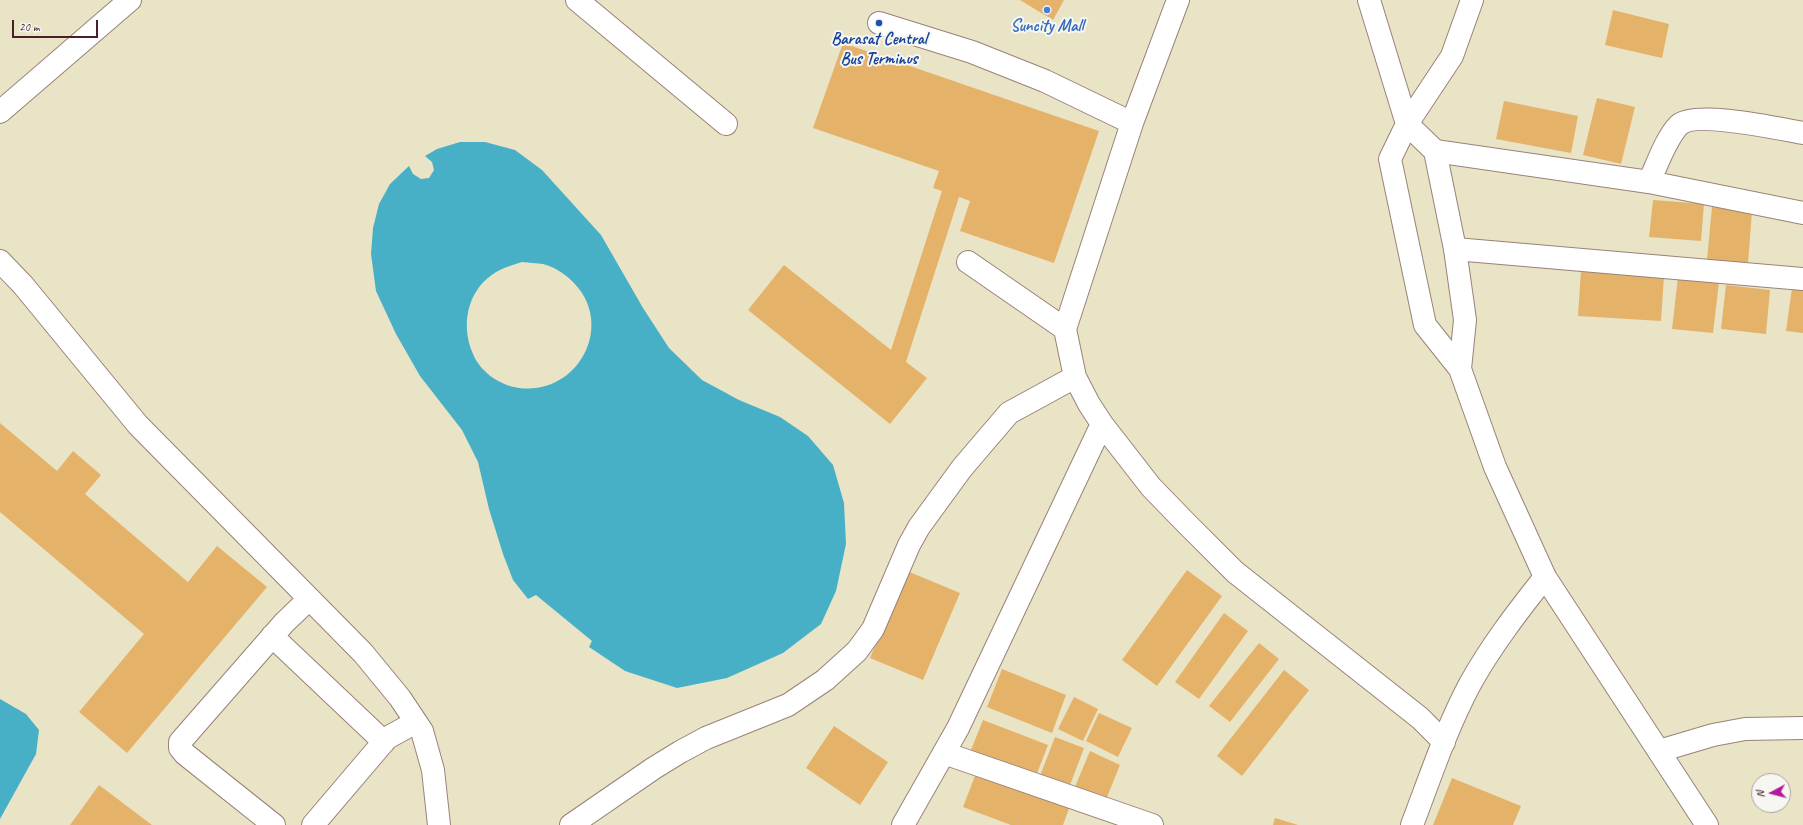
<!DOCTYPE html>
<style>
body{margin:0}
#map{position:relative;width:1803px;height:825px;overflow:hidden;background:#e9e4c6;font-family:Caveat,sans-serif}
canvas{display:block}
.north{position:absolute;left:1751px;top:773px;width:40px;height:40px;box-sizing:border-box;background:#f6f6f2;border:1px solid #b1a0a2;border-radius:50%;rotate:263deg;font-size:11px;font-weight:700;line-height:16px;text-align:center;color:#4a1f2b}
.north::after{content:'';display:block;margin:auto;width:14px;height:18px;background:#b5179e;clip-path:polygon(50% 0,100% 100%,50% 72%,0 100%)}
.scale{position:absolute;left:12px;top:20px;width:86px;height:18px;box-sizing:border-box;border:2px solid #4a1f2b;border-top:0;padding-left:5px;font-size:12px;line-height:14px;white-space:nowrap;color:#4a1f2b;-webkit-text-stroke:3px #f6f6f2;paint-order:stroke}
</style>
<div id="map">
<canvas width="1803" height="825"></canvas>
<div class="north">N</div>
<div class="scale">20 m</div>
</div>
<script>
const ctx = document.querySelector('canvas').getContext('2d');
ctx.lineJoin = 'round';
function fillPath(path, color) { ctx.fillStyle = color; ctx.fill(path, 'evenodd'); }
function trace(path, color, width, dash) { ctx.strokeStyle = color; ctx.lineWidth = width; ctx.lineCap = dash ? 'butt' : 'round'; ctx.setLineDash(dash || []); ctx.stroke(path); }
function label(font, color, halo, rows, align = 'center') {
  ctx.font = font + ' Caveat,sans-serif'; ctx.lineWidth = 4; ctx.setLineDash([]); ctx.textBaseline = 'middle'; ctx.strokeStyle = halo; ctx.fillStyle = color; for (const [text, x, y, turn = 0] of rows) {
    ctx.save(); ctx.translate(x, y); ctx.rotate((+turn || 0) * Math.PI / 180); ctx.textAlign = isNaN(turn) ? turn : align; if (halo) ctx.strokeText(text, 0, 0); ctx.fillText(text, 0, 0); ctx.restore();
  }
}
fillPath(new Path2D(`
 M460 142H485L515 150 542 170 601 235 643 308 669 348 702 380 739 400 780 417 808 436 833 465 844 503 846 544 836 591 821 624 783 653 727 678 677 688 625 671 589 647 592 641 536 595 528 599 513 580 503 554 489 509 478 462 462 430 420 376 396 334 376 291 371 254 373 228 379 204 390 184 409 166 413 174 421 179 429 178 434 170 432 162 425 156 437 149ZM522 262C529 263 537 263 543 264 554 267 564 273 572 281 618 325 576 400 514 387 497 383 480 371 473 354 459 322 469 284 502 269 508 266 516 264 522 262Z
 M0 699 26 714 39 730 36 754 0 819Z`), '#47b0c6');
fillPath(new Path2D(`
 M1020 0H1064L1053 20Z
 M1613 10 1669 24 1662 58 1605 45Z
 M843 43 1099 131 1054 263 960 231 970 201 959 197 906 362 927 378 890 424 748 310 784 265 891 350 942 191 933 188 939 171 813 128Z
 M1597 98 1635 107 1621 164 1583 155Z
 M1504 101 1578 116 1571 153 1496 139Z
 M1653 200 1704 204 1701 241 1649 237Z
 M1712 207 1752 211 1748 263 1707 260Z
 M1581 270 1664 276 1661 321 1578 316Z
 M1678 277 1719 282 1713 333 1672 329Z
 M1726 285 1770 290 1766 334 1721 329Z
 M1792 288 1803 290V333L1786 331Z
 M0 423 57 471 73 451 101 475 85 494 188 582 217 546 267 587 127 753 79 712 144 634 0 512Z
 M1187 570 1222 596 1157 686 1122 660Z
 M907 571 960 593 923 680 870 658Z
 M1224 613 1248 631 1199 699 1175 682Z
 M1259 643 1279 659 1230 722 1209 706Z
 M1002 669 1066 695 1052 733 987 707Z
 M1284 670 1309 690 1242 776 1217 756Z
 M1074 697 1098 709 1083 741 1058 729Z
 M1099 713 1132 728 1118 757 1086 741Z
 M983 720 1048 745 1034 781 969 755Z
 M834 726 888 762 860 805 806 768Z
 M1055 737 1084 748 1067 793 1038 781Z
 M1090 751 1120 765 1103 807 1072 794Z
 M978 768 1071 803 1063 825H1011L963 807Z
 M1452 778 1521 806 1513 825H1433Z
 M99 785 152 825H70Z
 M1275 818 1298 825H1273Z`), '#e5b26a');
const minor = new Path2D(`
 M577 0 726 124
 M1178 0 1132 123 1065 329 1075 377 1089 404 1102 424 1151 487 1186 523 1235 572 1420 718 1444 742
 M879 23 972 52 1045 81 1132 123
 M0 112 130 0
 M1435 151 1649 182 1803 213
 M1649 182C1657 165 1666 138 1679 125 1695 110 1780 129 1803 133
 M1455 249 1803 279
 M0 261 23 285 138 425 363 653 400 698 422 731 433 770 439 825
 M968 262 1065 329
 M272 636 384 742
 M1659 751 1713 735 1745 729 1803 728
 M944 753 1152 825
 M274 825 185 754 180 748V742L284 623 309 599
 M313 825 387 738 416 722
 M571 825 654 768 680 752 706 738 788 705 825 680 857 651 873 629 909 545 919 527 962 468 1009 413 1075 377
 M903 825 958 728 1102 424`);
const major = new Path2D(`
 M1407 124 1452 56 1472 0
 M1412 825C1430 778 1446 729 1470 684 1491 646 1518 611 1545 577`);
const highway = new Path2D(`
 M1369 0 1407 124 1435 151 1455 249 1465 320 1460 369
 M1407 124 1390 159 1425 325 1460 369 1495 467 1545 577 1707 825`);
trace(minor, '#9a8278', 24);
trace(major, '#9a8278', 24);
trace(highway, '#9a8278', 24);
trace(minor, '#fff', 22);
trace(major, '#fff', 22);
trace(highway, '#fff', 22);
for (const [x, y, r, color] of [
 [1047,10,4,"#3f7fe0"],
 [879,23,4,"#1a4fb4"]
]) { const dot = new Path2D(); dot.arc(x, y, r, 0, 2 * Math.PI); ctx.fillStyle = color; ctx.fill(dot); trace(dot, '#f6f6f2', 1.5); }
label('bold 17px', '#366cbe', '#f6f6f2', [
 ["Suncity Mall",1047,27]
]);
label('bold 17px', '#164399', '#f6f6f2', [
 ["Barasat Central",879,40],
 ["Bus Terminus",879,60]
]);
</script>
